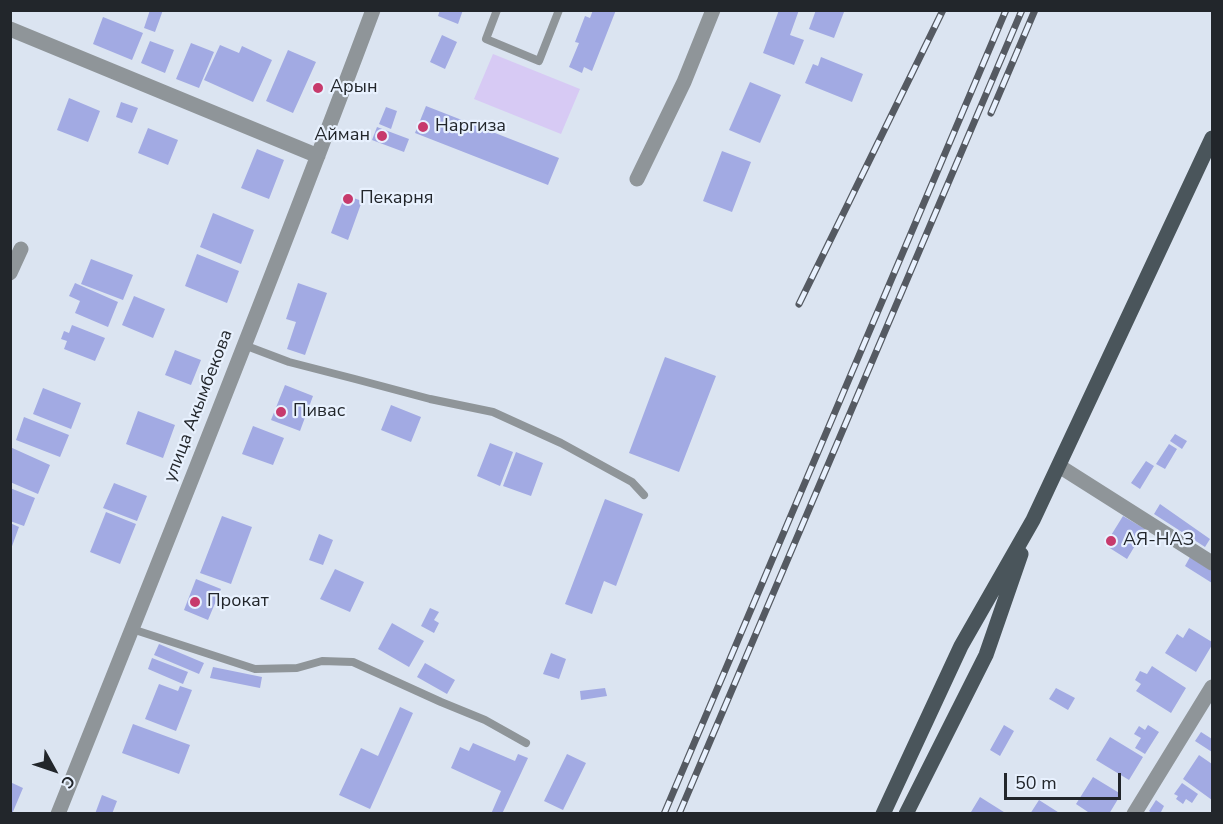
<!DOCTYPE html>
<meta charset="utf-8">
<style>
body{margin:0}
#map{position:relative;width:1223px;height:824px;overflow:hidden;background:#dbe4f1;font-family:"Nunito Sans",sans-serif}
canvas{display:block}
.frame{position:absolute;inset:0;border:12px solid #22262b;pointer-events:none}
.north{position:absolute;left:24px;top:740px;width:60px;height:60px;-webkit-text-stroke:4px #e8f1fe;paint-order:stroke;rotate:130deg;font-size:16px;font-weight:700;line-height:24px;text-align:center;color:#22262b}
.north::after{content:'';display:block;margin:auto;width:21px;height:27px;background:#22262b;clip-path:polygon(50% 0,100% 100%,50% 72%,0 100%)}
.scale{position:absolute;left:1004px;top:773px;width:117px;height:27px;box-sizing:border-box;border:3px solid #22262b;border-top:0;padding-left:8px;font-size:18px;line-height:21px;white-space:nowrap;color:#22262b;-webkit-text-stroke:4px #e8f1fe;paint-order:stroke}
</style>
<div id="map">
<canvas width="1223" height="824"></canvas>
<div class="frame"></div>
<div class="north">С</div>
<div class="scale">50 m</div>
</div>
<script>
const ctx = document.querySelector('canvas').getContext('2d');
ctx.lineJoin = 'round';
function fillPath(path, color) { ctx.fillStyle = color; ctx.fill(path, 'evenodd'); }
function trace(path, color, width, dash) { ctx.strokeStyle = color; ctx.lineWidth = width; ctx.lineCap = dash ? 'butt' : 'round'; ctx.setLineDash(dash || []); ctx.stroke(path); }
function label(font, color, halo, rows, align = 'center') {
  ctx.font = font + ' "Nunito Sans",sans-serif'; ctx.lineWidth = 4.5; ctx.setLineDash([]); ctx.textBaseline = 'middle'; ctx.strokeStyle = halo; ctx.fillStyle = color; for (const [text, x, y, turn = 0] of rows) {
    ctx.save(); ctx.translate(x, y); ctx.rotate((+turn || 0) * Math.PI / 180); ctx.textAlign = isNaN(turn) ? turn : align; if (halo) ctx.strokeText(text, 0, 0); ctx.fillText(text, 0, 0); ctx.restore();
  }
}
fillPath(new Path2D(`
 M493 54 580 89 561 134 474 99Z`), '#d7caf4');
fillPath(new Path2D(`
 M150 10H163L155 32 144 28Z
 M440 10H463L458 24 438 16Z
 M593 10H616L592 71 584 67 582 73 569 67 579 43 575 42 585 16 590 18Z
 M779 10H799L790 35 804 40 794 65 763 53Z
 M816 10 844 12 834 38 809 29Z
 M103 17 143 33 132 60 93 44Z
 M442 35 457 42 445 69 430 62Z
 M150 41 174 50 165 73 141 63Z
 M191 43 214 52 199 88 176 79Z
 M220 45 239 53 242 46 272 60 253 102 204 80Z
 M288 50 316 62 293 113 266 101Z
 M821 57 863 74 852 102 805 83 813 64 818 66Z
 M750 82 781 95 760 143 729 130Z
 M69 98 100 111 88 142 57 130Z
 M121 102 138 108 132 123 116 117Z
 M426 106 559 158 548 185 415 133Z
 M386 107 397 111 391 129 379 124Z
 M377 127 409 139 404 152 372 140Z
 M148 128 178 140 168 165 138 153Z
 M257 149 284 160 269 199 241 188Z
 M722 151 751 162 732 212 703 201Z
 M345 195 362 201 348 240 331 233Z
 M213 213 254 230 241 264 200 247Z
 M197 254 239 271 227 303 185 286Z
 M91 259 133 275 123 300 81 284Z
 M75 283 118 302 108 327 75 313 80 301 69 296Z
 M298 283 327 293 305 355 287 349 296 322 286 319Z
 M134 296 165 309 153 338 122 325Z
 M72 325 105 338 95 361 64 349 67 341 61 339 64 331 69 333Z
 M175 350 201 360 191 385 165 375Z
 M665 357 716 376 679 472 629 453Z
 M285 385 313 396 300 431 271 420Z
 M43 388 81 403 71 429 33 414Z
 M391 405 421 417 411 442 381 430Z
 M138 411 175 425 163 458 126 444Z
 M24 417 69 435 60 457 16 440Z
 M253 426 284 438 273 465 242 454Z
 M1175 434 1187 441 1182 449 1170 441Z
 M490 443 513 452 500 486 477 476Z
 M1169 444 1177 449 1165 469 1156 464Z
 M10 447 50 465 38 494 10 482Z
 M516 452 543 463 531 496 503 486Z
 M1146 461 1154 466 1140 489 1131 483Z
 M114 483 147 496 137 521 103 508Z
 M10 488 35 498 24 526 10 521Z
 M605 499 643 514 616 586 604 581 592 614 565 604Z
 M1160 504 1210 539 1205 547 1154 514Z
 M106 512 136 524 120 564 90 552Z
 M222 516 252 527 231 584 200 573Z
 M1123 516 1145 529 1127 559 1105 545Z
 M10 523 19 527 11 549H10Z
 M319 534 333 540 323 565 309 560Z
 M1190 557 1212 571V583L1185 566Z
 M335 569 364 582 350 612 320 599Z
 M196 579 221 589 208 620 184 610Z
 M430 608 439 612 434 620 439 623 434 633 421 626Z
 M392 623 424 641 409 667 378 649Z
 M1189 628 1212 642V645L1196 672 1165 653 1177 634 1183 638Z
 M159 644 204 663 199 674 154 655Z
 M551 653 566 659 559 679 543 674Z
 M152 658 188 672 183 684 148 669Z
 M425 663 455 680 447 694 417 677Z
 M1152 666 1186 688 1171 713 1136 691 1141 684 1135 680 1140 671 1147 674Z
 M213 667 262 677 260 688 210 678Z
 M159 684 178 691 180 686 192 690 176 731 145 719Z
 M605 688 607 696 581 700 580 691Z
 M1056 688 1075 698 1068 710 1049 699Z
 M400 707 413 713 370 809 339 795 361 748 378 756Z
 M133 724 190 745 179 774 122 753Z
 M1004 725 1014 731 1000 756 990 750Z
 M1148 725 1159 732 1145 754 1135 748 1141 738 1134 734 1139 726 1145 730Z
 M1201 732 1212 739V752L1195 741Z
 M1110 737 1143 757 1129 780 1096 760Z
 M473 743 515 761 518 754 528 758 502 814H491L501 791 451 768 460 747 469 751Z
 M567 754 586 763 563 810 544 801Z
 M1199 755 1212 764V800L1183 779Z
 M1093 777 1121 794 1109 814H1091L1076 804Z
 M10 782 23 788 12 814H10Z
 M1182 783 1198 794 1192 803 1186 799 1183 804 1176 799 1178 796 1174 794Z
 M102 795 117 801 112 814H95Z
 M980 797 1007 814 971 812Z
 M1039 800 1061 814H1030Z
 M1156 800 1164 806 1160 814H1153L1149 811Z`), '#a2aae3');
trace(new Path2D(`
 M497 10 486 39 539 61 559 10
 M244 345 289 362 355 379 430 399 493 412 561 443 632 482 644 495
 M132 629 255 669 297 668 322 661 353 662 441 702 485 720 526 743`), '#8f9599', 8);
trace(new Path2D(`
 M10 29 318 156
 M637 179 684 82 713 10
 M10 273 21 249
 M1059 466 1212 563
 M58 814C165 547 272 280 373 10
 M1134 814 1212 687`), '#8f9599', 15);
trace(new Path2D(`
 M883 814 961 646 1033 520 1212 138
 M906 814 986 655 1021 554`), '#4a555b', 15);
const rail = new Path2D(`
 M991 113 1035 10
 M799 304 943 10
 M664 814 1006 10
 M679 814 1022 10`);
trace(rail, '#555a62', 7);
trace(rail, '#e8f1fe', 4.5, [14]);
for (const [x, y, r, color] of [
 [318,88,6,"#c73a6c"],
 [423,127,6,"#c73a6c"],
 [382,136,6,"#c73a6c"],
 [348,199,6,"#c73a6c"],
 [281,412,6,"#c73a6c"],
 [1111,541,6,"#c73a6c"],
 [195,602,6,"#c73a6c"]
]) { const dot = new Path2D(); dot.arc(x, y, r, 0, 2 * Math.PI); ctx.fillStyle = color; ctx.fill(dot); trace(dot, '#e8f1fe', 2); }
label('18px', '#22262b', '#e8f1fe', [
 ["Арын",330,88],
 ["Наргиза",435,127],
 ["Айман",370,136,"right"],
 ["Пекарня",360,199],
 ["Пивас",293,412],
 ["АЯ-НАЗ",1123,541],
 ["Прокат",207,602]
], 'left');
label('18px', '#22262b', '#e8f1fe', [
 ["улица Акымбекова",199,406,-69]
]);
</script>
